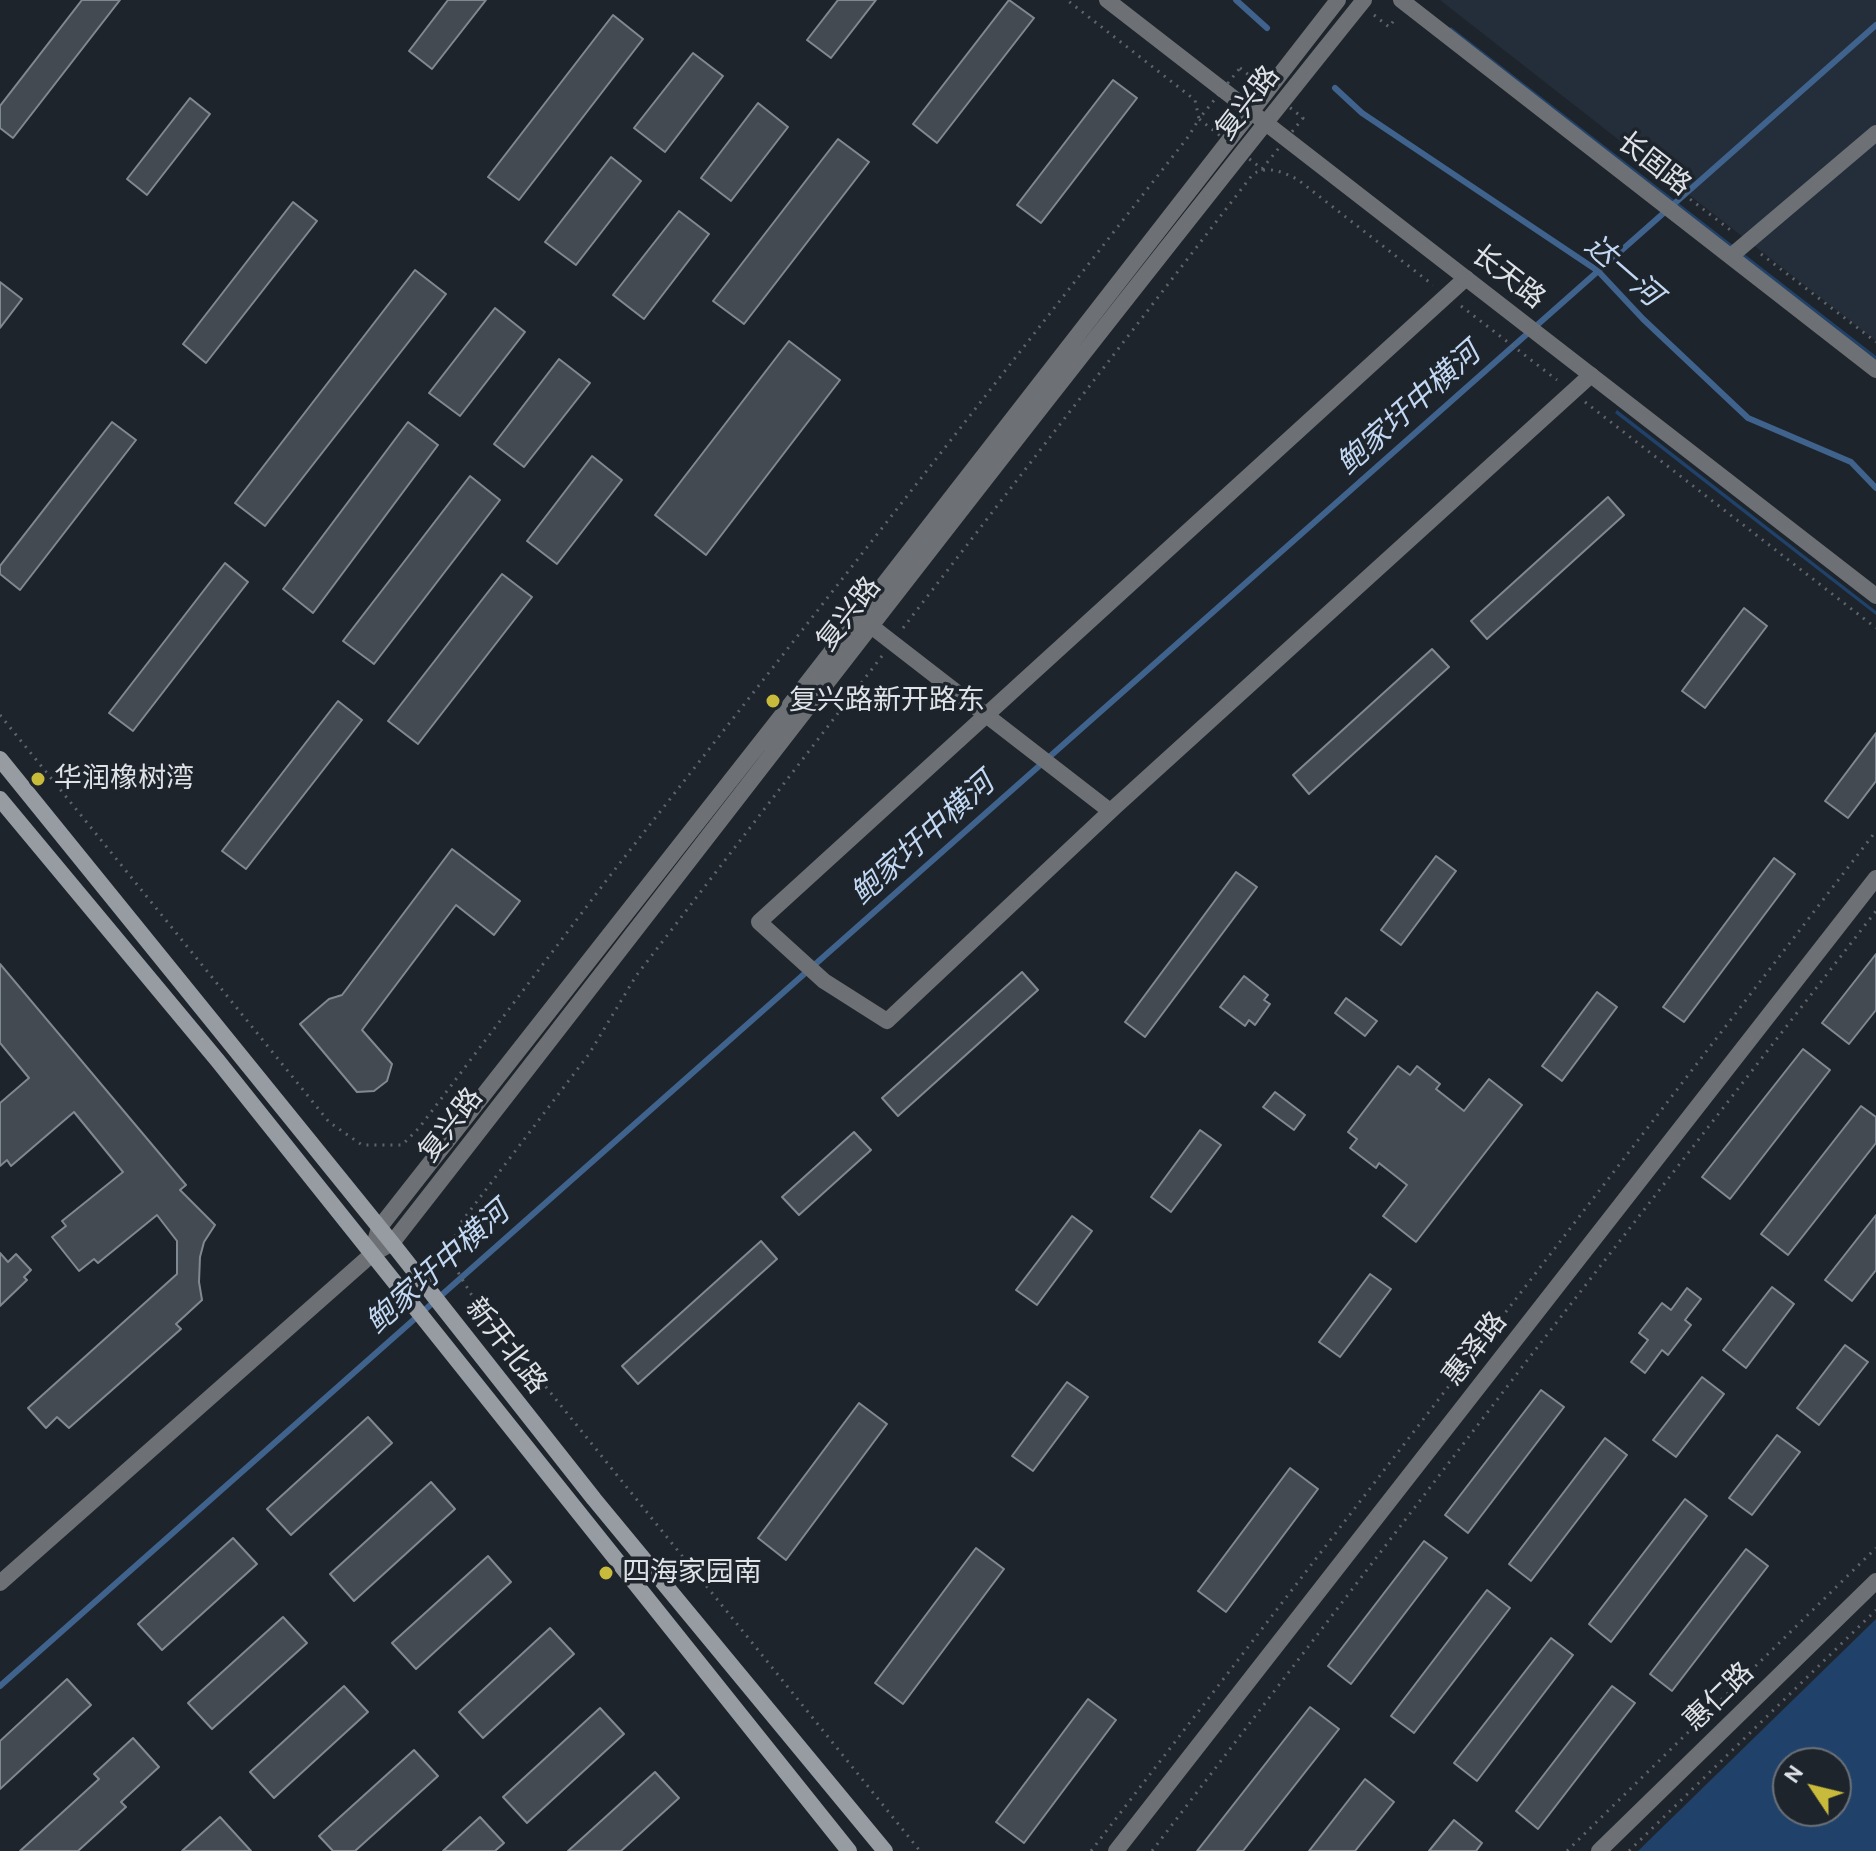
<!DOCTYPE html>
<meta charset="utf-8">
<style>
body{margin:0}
#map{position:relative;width:1876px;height:1851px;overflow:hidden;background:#1e242c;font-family:Cabin,sans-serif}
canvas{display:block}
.north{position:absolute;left:1772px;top:1747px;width:80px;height:80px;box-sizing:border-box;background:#1e242c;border:2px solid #6b7077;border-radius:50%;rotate:305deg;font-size:22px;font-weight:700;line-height:32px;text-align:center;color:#dee2e7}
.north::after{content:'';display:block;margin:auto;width:28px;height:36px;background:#c8bb3b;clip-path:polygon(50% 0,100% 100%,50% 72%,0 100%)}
</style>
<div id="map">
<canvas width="1876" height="1851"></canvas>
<div class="north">N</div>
</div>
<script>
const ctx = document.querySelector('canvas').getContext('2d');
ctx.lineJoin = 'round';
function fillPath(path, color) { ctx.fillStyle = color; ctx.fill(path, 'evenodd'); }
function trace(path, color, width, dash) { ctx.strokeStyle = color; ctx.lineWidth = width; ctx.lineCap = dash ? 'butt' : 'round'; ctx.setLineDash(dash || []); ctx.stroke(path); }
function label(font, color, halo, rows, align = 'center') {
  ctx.font = font + ' Cabin,"Noto Sans SC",sans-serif'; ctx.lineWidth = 7; ctx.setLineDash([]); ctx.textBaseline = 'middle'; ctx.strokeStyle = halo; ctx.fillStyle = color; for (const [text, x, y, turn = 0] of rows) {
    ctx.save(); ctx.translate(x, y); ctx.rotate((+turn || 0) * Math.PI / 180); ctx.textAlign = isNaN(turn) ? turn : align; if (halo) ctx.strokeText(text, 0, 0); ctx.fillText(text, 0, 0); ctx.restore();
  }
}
fillPath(new Path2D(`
 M1440 0H1876V341Z`), '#242e3a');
fillPath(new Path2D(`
 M1451 27 1876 356V360L1449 29Z
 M1617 410 1876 611V615L1615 413Z
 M1876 1619V1851H1638ZM1788 1763H1836V1811H1788Z`), '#20426a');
trace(new Path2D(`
 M1236 0 1267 28
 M1335 88 1362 113 1598 271 1643 319 1748 418 1851 462 1876 488
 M0 1686 1876 25`), '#3f638d', 6);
const building = new Path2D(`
 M82 0H120L13 138 0 128V106Z
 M448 0H486L432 69 409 51Z
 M838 0H876L831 58 807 40Z
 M1009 0 1034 18 937 143 913 124Z
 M613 15 643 39 519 200 488 177Z
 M693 53 723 76 665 152 634 128Z
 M1113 80 1137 98 1041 223 1017 205Z
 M190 98 210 114 147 195 127 179Z
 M758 103 788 127 731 201 701 178Z
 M838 139 869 162 744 324 713 301Z
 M611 157 641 181 576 265 545 242Z
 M293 202 317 221 206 363 183 344Z
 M679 211 709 234 644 319 613 295Z
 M415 270 446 294 265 526 235 503Z
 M0 282 22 299 0 328Z
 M495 308 525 332 460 416 429 393Z
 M789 341 840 380 706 555 655 515Z
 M559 359 590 383 524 467 494 444Z
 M112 422 136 440 20 590 0 574V566Z
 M408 422 438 445 313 613 283 589Z
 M592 456 622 480 557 564 527 541Z
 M470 476 500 500 374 664 343 641Z
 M1608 497 1624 515 1487 639 1471 621Z
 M225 563 248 582 133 731 109 713Z
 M502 574 532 597 418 744 388 721Z
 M1744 608 1767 626 1705 708 1682 691Z
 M1432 649 1449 667 1309 794 1293 775Z
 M338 701 362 720 246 869 222 851Z
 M1876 733V781L1848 818 1825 801Z
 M452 849 520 901 494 935 456 905 362 1030 392 1064 387 1081 374 1091 357 1092 300 1024 329 999 342 995Z
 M1436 856 1456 871 1401 945 1381 930Z
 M1774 858 1795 874 1684 1022 1663 1007Z
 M1236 872 1257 887 1145 1037 1125 1022Z
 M1876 954V1010L1849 1044 1822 1023Z
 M0 964 186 1185 180 1190 215 1225 204 1242 200 1257 199 1282 202 1300 176 1324 181 1329 69 1428 57 1417 46 1428 28 1408 177 1274V1241L157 1215 98 1263 94 1259 79 1271 52 1237 66 1226 62 1221 123 1172 74 1112 11 1166 7 1160 0 1166V1103L29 1078 0 1043Z
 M1022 972 1038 990 898 1116 882 1098Z
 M1244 976 1268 995 1264 1000 1270 1004 1255 1025 1249 1020 1245 1026 1220 1007Z
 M1597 992 1617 1007 1562 1081 1542 1066Z
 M1346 998 1377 1021 1365 1036 1335 1013Z
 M1803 1049 1830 1070 1730 1199 1702 1177Z
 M1398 1066 1410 1075 1417 1066 1440 1084 1436 1089 1464 1111 1489 1079 1522 1105 1416 1242 1383 1216 1407 1185 1379 1163 1376 1168 1350 1148 1357 1139 1348 1132Z
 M1275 1092 1305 1115 1294 1130 1263 1107Z
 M1861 1106 1876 1117V1143L1788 1255 1761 1234Z
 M1200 1130 1221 1145 1171 1212 1151 1197Z
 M854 1132 871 1150 799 1215 782 1197Z
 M1876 1215V1270L1852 1301 1825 1280Z
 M1072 1216 1092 1231 1037 1305 1016 1290Z
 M761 1241 777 1259 638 1384 622 1366Z
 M0 1253 8 1262 16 1254 31 1270 24 1277 27 1280 0 1306Z
 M1370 1274 1391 1289 1340 1357 1319 1342Z
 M1772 1287 1794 1304 1746 1368 1723 1350Z
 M1687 1288 1701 1299 1685 1320 1691 1325 1668 1355 1662 1350 1645 1373 1631 1362 1648 1340 1639 1333 1662 1303 1671 1310Z
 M1845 1345 1868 1362 1819 1425 1797 1408Z
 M1702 1377 1724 1394 1676 1457 1653 1440Z
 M1067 1382 1088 1397 1033 1471 1012 1456Z
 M1541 1390 1564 1407 1468 1533 1445 1515Z
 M859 1403 887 1424 786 1560 758 1538Z
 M368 1417 392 1443 291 1535 267 1509Z
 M1777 1435 1800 1452 1752 1515 1729 1498Z
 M1605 1438 1627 1455 1531 1581 1509 1564Z
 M1290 1468 1318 1489 1226 1612 1198 1591Z
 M431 1482 455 1509 354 1601 330 1574Z
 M1685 1499 1707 1516 1611 1642 1589 1624Z
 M233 1538 257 1564 162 1650 138 1624Z
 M1424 1541 1447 1558 1351 1684 1328 1666Z
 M976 1548 1004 1569 903 1704 875 1683Z
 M1746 1549 1768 1566 1672 1691 1650 1674Z
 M488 1556 511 1582 416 1669 392 1643Z
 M1487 1590 1510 1608 1414 1733 1391 1716Z
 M283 1617 307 1643 212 1729 188 1703Z
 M550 1628 574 1654 483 1738 459 1712Z
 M1551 1638 1573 1655 1477 1781 1454 1763Z
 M67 1679 91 1705 0 1789V1741Z
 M344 1686 368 1712 274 1798 250 1772Z
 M1612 1686 1635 1703 1538 1829 1516 1811Z
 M1088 1699 1116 1720 1024 1843 996 1822Z
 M1310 1707 1339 1729 1243 1851H1197Z
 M600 1708 624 1734 527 1823 503 1797Z
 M133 1738 159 1767 121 1802 126 1807 78 1851H20L99 1779 94 1774Z
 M414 1750 438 1776 355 1851H333L319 1836Z
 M655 1772 679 1798 621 1851H568Z
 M1365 1779 1394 1802 1355 1851H1309Z
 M220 1817 251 1851H182Z
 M480 1817 504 1843 495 1851H443Z
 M1454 1820 1482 1843 1476 1851H1429Z`);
fillPath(building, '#434a52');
trace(building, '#808891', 2);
trace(new Path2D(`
 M1374 15 1389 27 1395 19
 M1240 68 1303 118 1262 169 1199 119Z
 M1652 170 1733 232
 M1761 254 1876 342
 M1461 306 1557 380
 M1585 402 1876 628
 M903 628 1253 174C1268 165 1282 172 1297 179L1433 285
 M882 656 636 976 589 1054 456 1229 452 1262 471 1294 920 1851
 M0 715 329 1122 362 1145H402L419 1128 609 877 1188 137 1199 119 1195 100 1067 0
 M1091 1851 1876 831
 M1152 1851 1529 1358 1876 911
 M1567 1851 1876 1548
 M1629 1851 1876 1610`), '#5f646b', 3, [2, 6]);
trace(new Path2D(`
 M1731 256 1876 133
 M1466 278 759 922 824 981 887 1021 1116 806 1591 375
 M862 619 1110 811`), '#6d7074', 16);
trace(new Path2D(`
 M1107 0 1876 596
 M1401 0 1876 370
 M371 1255 379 1228 786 710 1338 0
 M0 1583 371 1255 392 1243C716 829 1034 410 1364 0
 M1116 1851 1876 878
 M1599 1851 1876 1581`), '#6d7074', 16);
trace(new Path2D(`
 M0 759 392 1243 594 1499 885 1851
 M0 799 218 1061 849 1851`), '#979ca3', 16);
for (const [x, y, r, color] of [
 [773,701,8,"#c8bb3b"],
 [38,779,8,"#c8bb3b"],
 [606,1573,8,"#c8bb3b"]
]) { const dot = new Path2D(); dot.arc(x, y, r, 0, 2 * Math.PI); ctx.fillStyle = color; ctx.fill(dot); trace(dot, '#1e242c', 3); }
label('28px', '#dee2e7', '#1e242c', [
 ["复兴路",1248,103,-52],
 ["长固路",1654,164,38],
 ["长天路",1508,277,38],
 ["复兴路",849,614,-52],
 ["复兴路",451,1125,-52],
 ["新开北路",506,1346,52],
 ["惠泽路",1475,1349,-52],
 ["惠仁路",1719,1697,-44]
]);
label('28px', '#dee2e7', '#1e242c', [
 ["复兴路新开路东",789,701],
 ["华润橡树湾",54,779],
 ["四海家园南",622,1573]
], 'left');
label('italic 30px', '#c1d7f2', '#1e242c', [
 ["达一河",1623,271,41],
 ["鲍家圩中横河",1409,409,-42],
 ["鲍家圩中横河",923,839,-42],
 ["鲍家圩中横河",438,1268,-42]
]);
</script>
